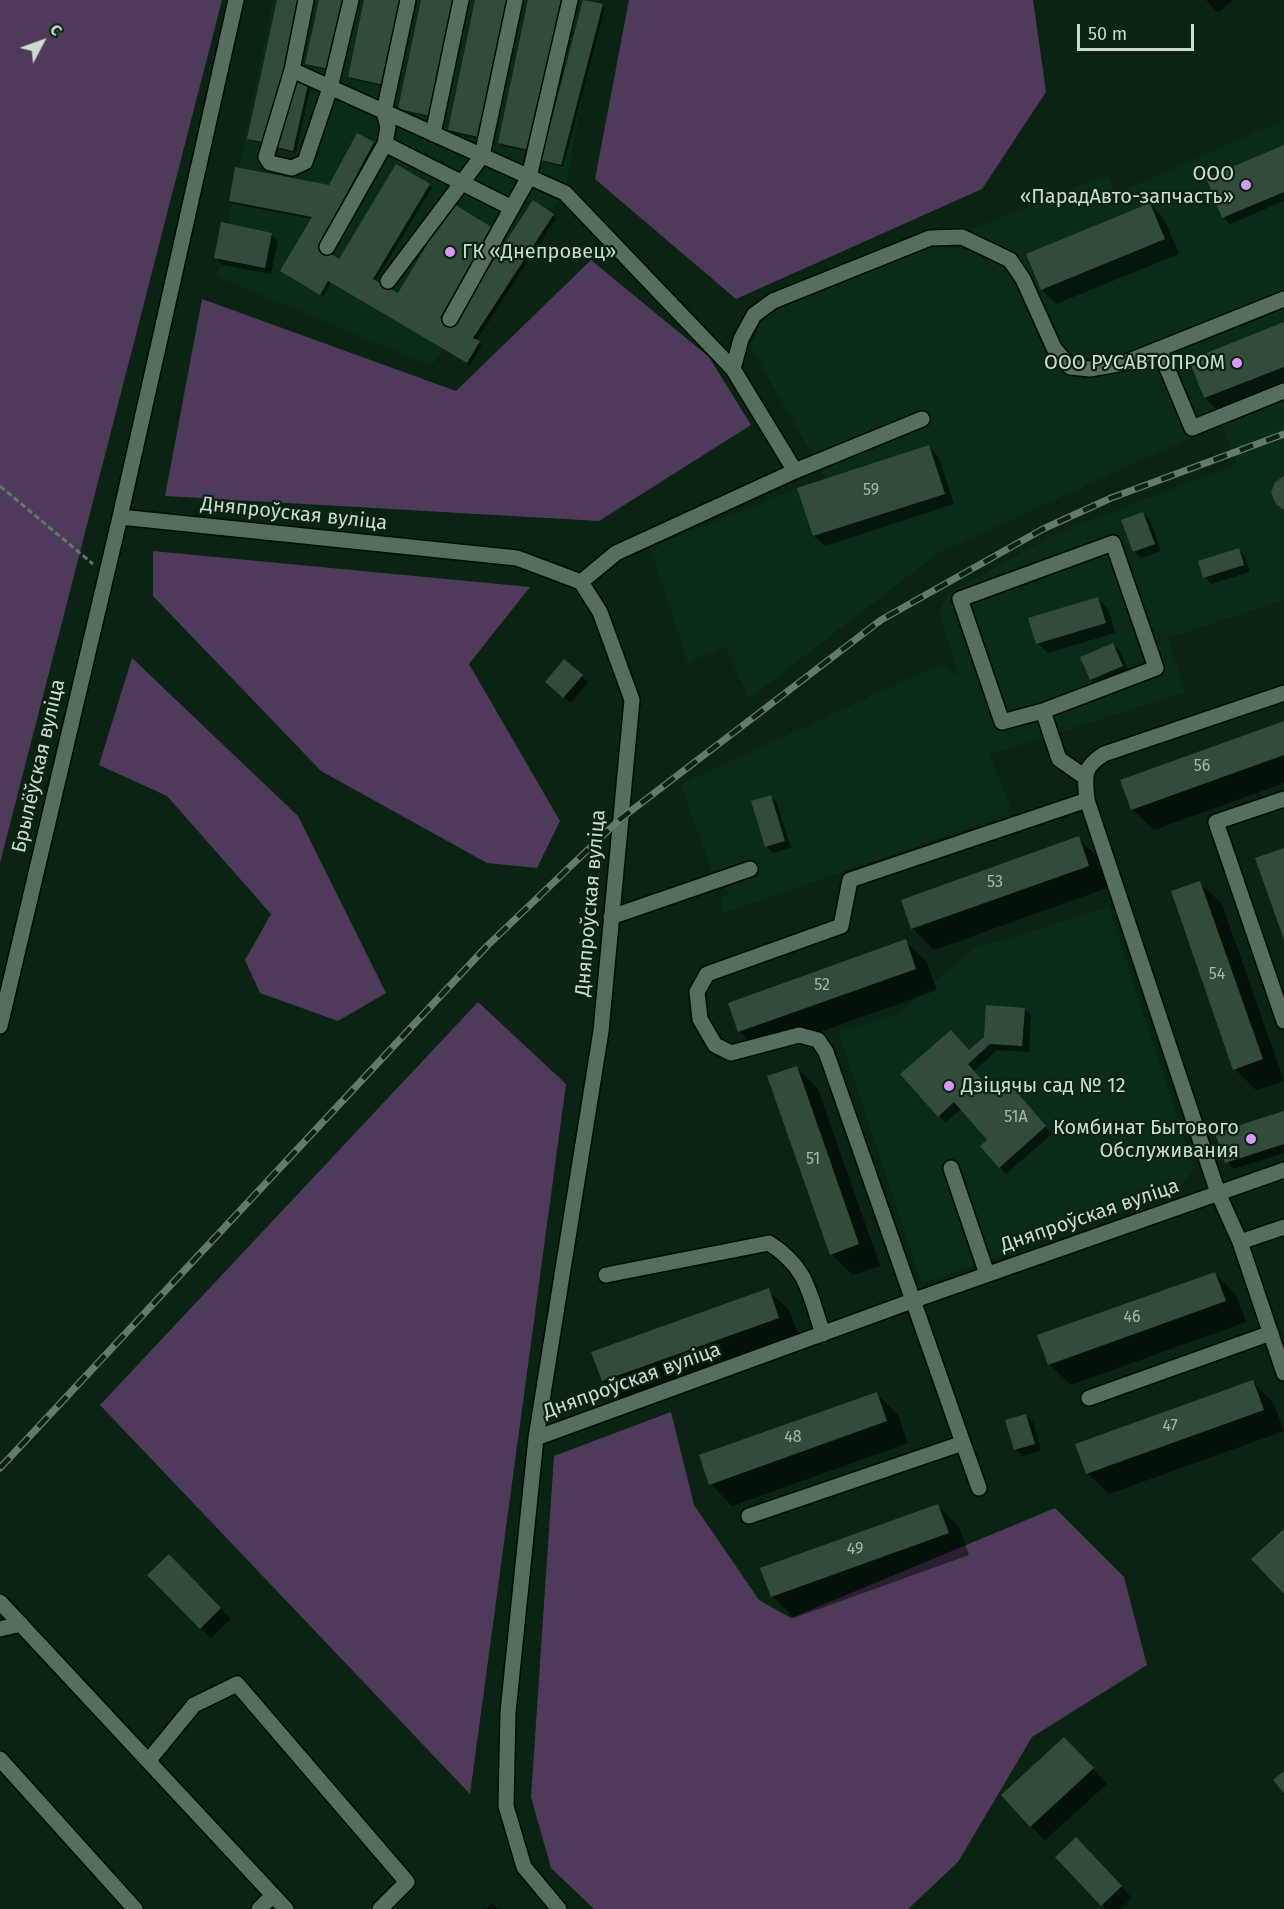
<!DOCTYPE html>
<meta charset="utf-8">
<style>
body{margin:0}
#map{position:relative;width:1284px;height:1909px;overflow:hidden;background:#0a2313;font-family:"Fira Sans",sans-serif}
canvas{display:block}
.north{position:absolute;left:12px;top:12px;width:60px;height:60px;-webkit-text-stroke:4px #0a2313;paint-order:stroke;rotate:49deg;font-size:16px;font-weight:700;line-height:24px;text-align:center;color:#ccdbd0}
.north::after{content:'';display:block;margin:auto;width:21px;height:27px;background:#ccdbd0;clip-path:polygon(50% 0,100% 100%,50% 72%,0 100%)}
.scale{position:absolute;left:1077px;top:24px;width:117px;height:27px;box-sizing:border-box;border:3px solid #ccdbd0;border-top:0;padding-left:8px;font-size:18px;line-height:21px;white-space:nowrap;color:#ccdbd0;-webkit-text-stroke:4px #0a2313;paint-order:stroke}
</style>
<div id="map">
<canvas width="1284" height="1909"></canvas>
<div class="north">С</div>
<div class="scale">50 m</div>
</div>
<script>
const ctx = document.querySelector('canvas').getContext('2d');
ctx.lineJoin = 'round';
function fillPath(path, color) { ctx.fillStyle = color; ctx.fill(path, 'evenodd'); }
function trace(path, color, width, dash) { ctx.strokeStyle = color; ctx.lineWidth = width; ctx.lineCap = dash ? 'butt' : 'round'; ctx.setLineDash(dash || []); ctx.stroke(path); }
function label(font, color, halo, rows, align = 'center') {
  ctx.font = font + ' "Fira Sans",sans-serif'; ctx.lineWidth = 4.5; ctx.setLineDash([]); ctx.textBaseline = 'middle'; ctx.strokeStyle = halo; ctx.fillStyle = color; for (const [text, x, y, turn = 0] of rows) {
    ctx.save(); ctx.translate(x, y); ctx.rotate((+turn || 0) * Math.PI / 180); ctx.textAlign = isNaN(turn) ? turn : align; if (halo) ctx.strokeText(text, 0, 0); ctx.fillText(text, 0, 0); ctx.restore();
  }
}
fillPath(new Path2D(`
 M273 0H599L565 193 431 366 217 277Z
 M1284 120V600L1168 638 1186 692 990 755 1010 806 1007 815 724 913 720 897 727 894 720 871 711 870 681 784 938 665 958 675 939 611 948 594 1057 533 1236 464 1223 426 1199 434 937 554 749 699 725 646 688 663 650 548 797 488 826 479 750 346 764 316 920 250 946 246 965 251 971 241 972 229 1107 175 1116 193Z
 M1109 907 1194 1169 1175 1194 922 1284 838 1031 897 1015 973 949Z`), '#0a2b17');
fillPath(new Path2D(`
 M0 0H222L0 863Z
 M629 0H1033L1046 92 982 189 736 299 595 179Z
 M591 260 709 357 751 425 599 521 165 496 202 299 456 391Z
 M153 551 530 587 469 664 560 821 537 868 487 863 321 771 153 596Z
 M132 658 298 816 386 993 338 1021 260 993 245 960 271 914 167 796 99 765Z
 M478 1002 566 1084 470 1794 100 1405Z
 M671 1412 694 1505 759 1600 791 1618 1055 1508 1124 1577 1147 1665 1032 1737 958 1862 908 1909H594L551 1868 531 1797 554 1456Z`), '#503a5b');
fillPath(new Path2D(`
 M279 0H302L270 145 252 141 249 138Z
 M320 0 341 73 310 66 307 63Z
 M366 0 391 88 352 79 349 76Z
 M423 0 433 118 403 111 400 108Z
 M477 0 485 140 452 133 449 130Z
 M530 0H564L532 152 503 146 500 143Z
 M1206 0H1233L1218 13Z
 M602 5 605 8 563 167 545 162 542 159Z
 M308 82 311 85 296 153 281 150 278 147Z
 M373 143 376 146 321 250 339 261 429 185 432 188 375 282 398 295 492 229 452 327 533 202 556 218 476 341 482 346 470 365 331 283 324 296 285 274 313 219 234 204 231 201 330 187Z
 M1284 147V201L1230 224 1223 217Z
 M1150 204 1164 219 1179 254 1056 304 1042 290 1028 254Z
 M271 234 278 241 271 274 222 265 216 258Z
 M1284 324V386L1219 412 1205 398Z
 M929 447 939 458 954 504 825 546 814 536 799 489Z
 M1143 513 1150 520 1161 551 1141 558 1134 551Z
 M1239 550 1245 556 1250 572 1211 584 1205 577Z
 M1098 599 1108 609 1115 633 1048 653 1037 643Z
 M1113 644 1120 651 1129 673 1098 686 1092 680 1082 657Z
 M582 676 588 682 571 703 554 689Z
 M1284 723V783L1154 830 1132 809Z
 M771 796 777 803 791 848 773 853 766 846Z
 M1078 838 1100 859 1110 887 934 950 913 929 903 901Z
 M1200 883 1222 904 1284 1081 1256 1090 1235 1069Z
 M905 941 927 962 937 990 761 1053 740 1032 730 1004Z
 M1025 1009 1031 1016 1029 1052 997 1050 973 1072 995 1096 1014 1091 1052 1134 1006 1174 1000 1167 989 1140 962 1108 945 1123 939 1116 970 1052Z
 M796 1067 818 1089 880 1266 853 1275 831 1254Z
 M1284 1112V1153L1233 1169 1227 1162Z
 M1215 1273 1236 1295 1246 1322 1071 1385 1049 1364Z
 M768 1290 790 1311 800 1339 624 1402 603 1380Z
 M1253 1382 1274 1404 1284 1431 1109 1494 1087 1473Z
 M876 1393 898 1415 908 1443 732 1506 711 1484Z
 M1026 1415 1033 1422 1041 1450 1022 1456 1015 1449Z
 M938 1506 959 1527 969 1555 794 1618 772 1596Z
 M169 1556 231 1619 211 1638 149 1575Z
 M1079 1753 1107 1784 1045 1840 1031 1826Z
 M1087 1849 1132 1898 1120 1909H1106L1057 1857Z
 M492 1903 498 1909H486Z`), '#0007');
fillPath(new Path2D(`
 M277 0H299L268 143 247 139Z
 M319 0H353L338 71 305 64Z
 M364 0H407L389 86 348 77Z
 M421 0H455L430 116 398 109Z
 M475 0H512L483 138 448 130Z
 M528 0H561L529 150 498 143Z
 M583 0 603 4 561 165 541 160Z
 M292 76 309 80 293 151 276 147Z
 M357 133 374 142 319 246 339 259 396 164 430 184 373 279 398 293 452 203 493 228 440 318 451 325 533 200 554 214 473 338 480 341 467 363 328 281 320 295 280 271 312 217 229 201 235 167 329 185Z
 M1284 145V192L1222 218 1206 178Z
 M1150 203 1165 239 1041 290 1026 254Z
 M221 222 272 233 265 268 214 258Z
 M1284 322V367L1204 398 1189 360Z
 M929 445 945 494 813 536 797 488Z
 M1284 476V510L1276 504 1271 493 1275 482Z
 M1143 512 1155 544 1133 552 1121 520Z
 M1239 548 1244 565 1203 578 1198 561Z
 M1098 597 1106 623 1036 644 1028 618Z
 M1113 643 1123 666 1090 680 1080 657Z
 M564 659 583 675 563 698 545 682Z
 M1284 721V755L1131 810 1120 780Z
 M771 795 785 841 765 847 751 801Z
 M1079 836 1089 866 911 929 901 900Z
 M1284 848V940L1255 858Z
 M1200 881 1263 1059 1233 1070 1171 891Z
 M906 939 916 969 738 1032 728 1003Z
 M986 1005 1025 1008 1022 1046 990 1044 968 1064 994 1094 1008 1082 1046 1126 999 1168 980 1146 987 1140 954 1102 938 1117 900 1074 951 1030 969 1050 984 1037Z
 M797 1066 859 1244 830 1255 767 1076Z
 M1284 1111V1144L1225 1163 1215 1133Z
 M1215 1272 1226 1301 1048 1365 1037 1335Z
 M769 1288 779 1318 602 1381 591 1352Z
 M1253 1380 1264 1410 1086 1474 1075 1444Z
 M877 1392 887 1421 709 1485 699 1455Z
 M1026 1414 1035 1444 1014 1450 1005 1420Z
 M938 1504 949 1533 771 1597 760 1568Z
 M1284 1529V1594L1251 1559Z
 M169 1554 221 1608 200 1629 147 1575Z
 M1064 1737 1094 1768 1030 1827 1001 1795Z
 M1284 1771V1793L1273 1780Z
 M1076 1837 1122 1886 1101 1906 1055 1857Z`), '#334c3a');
const minor = new Path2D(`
 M306 0 292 70 266 157 270 163 292 168 305 162 330 88 351 0
 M292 70 565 193 733 369
 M433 134 461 0
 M385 144 512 208
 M327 247 385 144 388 127 384 112 408 0
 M388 281 482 156 515 0
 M450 319 529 177 570 0
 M1159 349 1192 428 1284 391
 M795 471 733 369 741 339 754 315 773 301 930 238 962 237 1010 260 1023 279 1054 348 1070 367 1090 369 1124 363 1284 299
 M120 517 517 558 581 582 600 612 632 700 601 1031 536 1438 508 1712 506 1806 524 1867 559 1909
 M581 582 616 553 795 471 922 419
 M1043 711 1002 722 960 599 1113 543 1156 668 1043 711 1059 759 1085 777
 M1284 799 1216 822 1284 1021
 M1087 800C1085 776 1082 768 1104 754L1284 693
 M611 917 750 869
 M0 1026 120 517 236 0
 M951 1168 987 1274
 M1240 1242 1284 1227
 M606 1275 769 1243C808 1268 809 1293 823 1334
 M1089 1398 1271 1333
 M536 1438 912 1301 1284 1170
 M963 1443 979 1488
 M749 1516 963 1443 826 1052 818 1040 799 1035 731 1053 715 1045 700 1019 697 992 707 974 841 926 850 880 1087 800 1218 1193 1240 1242 1284 1373
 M0 1602 286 1909
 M0 1629 21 1624
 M0 1759 135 1909
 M149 1760 194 1705 237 1684 407 1882 380 1909
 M259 1909 273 1895`);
trace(minor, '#000b02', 18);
trace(new Path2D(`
 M0 486 93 564`), '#607567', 3, [6, 3]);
trace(minor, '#556f5c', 15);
const rail = new Path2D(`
 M0 1468 487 946 619 820 881 620 1043 529 1111 498 1284 434`);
trace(rail, '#657a6c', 7);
trace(rail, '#0a2313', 4.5, [14]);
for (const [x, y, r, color] of [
 [1246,185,6,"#d99af7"],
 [450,252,6,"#d99af7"],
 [1237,363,6,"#d99af7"],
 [949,1086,6,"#d99af7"],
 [1251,1139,6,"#d99af7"]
]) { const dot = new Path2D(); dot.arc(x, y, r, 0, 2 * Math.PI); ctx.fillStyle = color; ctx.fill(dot); trace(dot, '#0a2313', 2); }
label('16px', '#a6b7aa', null, [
 ["59",871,491],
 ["56",1202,767],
 ["53",995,883],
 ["54",1217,975],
 ["52",822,986],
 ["51А",1016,1118],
 ["51",813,1160],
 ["46",1132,1318],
 ["47",1170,1427],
 ["48",793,1438],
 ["49",855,1550]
]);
label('20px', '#ccdbd0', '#0a2313', [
 ["ООО",1234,174],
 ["«ПарадАвто-запчасть»",1234,197],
 ["ГК «Днепровец»",462,252,"left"],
 ["ООО РУСАВТОПРОМ",1225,363],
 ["Дзіцячы сад № 12",961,1086,"left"],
 ["Комбинат Бытового",1239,1128],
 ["Обслуживания",1239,1151]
], 'right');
label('20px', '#ccdbd0', '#0a2313', [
 ["Дняпроўская вуліца",294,514,6],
 ["Брылёўская вуліца",39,766,-77],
 ["Дняпроўская вуліца",591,903,-85],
 ["Дняпроўская вуліца",1090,1216,-19],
 ["Дняпроўская вуліца",632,1381,-20]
]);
</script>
